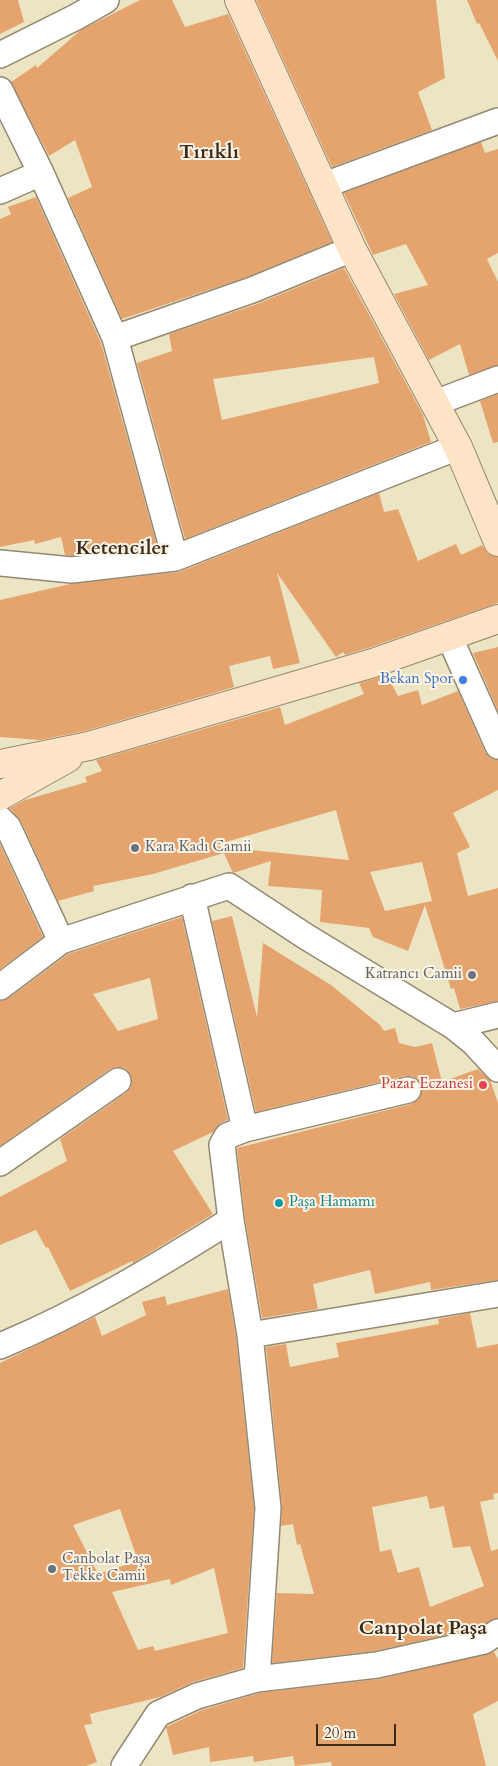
<!DOCTYPE html>
<meta charset="utf-8">
<style>
body{margin:0}
#map{position:relative;width:498px;height:1766px;overflow:hidden;background:#ece5c4;font-family:Cardo,serif}
canvas{display:block}
.scale{position:absolute;left:316px;top:1724px;width:80px;height:22px;box-sizing:border-box;border:2px solid #3b2a1e;border-top:0;padding-left:6px;font-size:15px;line-height:18px;white-space:nowrap;color:#3b2a1e;-webkit-text-stroke:4px #fcf5e5;paint-order:stroke}
</style>
<div id="map">
<canvas width="498" height="1766"></canvas>
<div class="scale">20 m</div>
</div>
<script>
const ctx = document.querySelector('canvas').getContext('2d');
ctx.lineJoin = 'round';
function fillPath(path, color) { ctx.fillStyle = color; ctx.fill(path, 'evenodd'); }
function trace(path, color, width, dash) { ctx.strokeStyle = color; ctx.lineWidth = width; ctx.lineCap = dash ? 'butt' : 'round'; ctx.setLineDash(dash || []); ctx.stroke(path); }
function label(font, color, halo, rows, align = 'center') {
  ctx.font = font + ' Cardo,serif'; ctx.lineWidth = 4; ctx.setLineDash([]); ctx.textBaseline = 'middle'; ctx.strokeStyle = halo; ctx.fillStyle = color; for (const [text, x, y, turn = 0] of rows) {
    ctx.save(); ctx.translate(x, y); ctx.rotate((+turn || 0) * Math.PI / 180); ctx.textAlign = isNaN(turn) ? turn : align; if (halo) ctx.strokeText(text, 0, 0); ctx.fillText(text, 0, 0); ctx.restore();
  }
}
fillPath(new Path2D(`
 M0 0H18L24 22 0 34Z
 M140 0H172L185 27 228 14 332 242 247 277 122 319 68 198 92 187 75 140 49 156 11 82 36 65 37 68 81 30Z
 M256 0H436L445 78 418 92 432 130 332 167Z
 M467 0H498V61L479 23 477 24Z
 M481 142 485 153 498 149V253L487 259 498 282V365L469 375 460 344 429 360 394 294 428 285 406 244 373 255 344 193Z
 M36 197 101 343 157 546 72 556 65 555 61 537 35 544 34 540 0 547V219L11 214 8 207Z
 M344 268 423 415 431 442 185 539 137 363 172 351 169 334 257 304ZM374 357 379 383 222 420 213 379Z
 M498 394V442L493 443 480 401Z
 M379 493 384 512 398 509 418 561 456 544 461 555 482 545 488 554 498 557V603L368 648 345 655 343 652 336 657 277 573 300 663 273 669 270 656 229 666 234 687 85 731 40 740 0 737V600L70 584 179 572Z
 M498 647V711L473 653Z
 M387 675 398 696 418 690 422 705 458 691 485 752 490 758 498 760V790L453 813 470 847 457 853 468 896 498 888V1001L460 1009 454 988 451 989 425 905 408 951 373 937 369 928 320 922 322 890 268 886 271 861 233 873 224 853 153 874 93 886 94 891 58 901 21 821 10 808 25 800 87 782 85 777 102 771 96 760 280 707 285 725 364 694 359 683ZM336 810 349 860 212 846ZM422 862 432 901 385 911 370 872Z
 M0 844 43 937 0 969Z
 M232 916 257 1017 263 943 331 985 380 1025 384 1031 395 1028 399 1043 415 1047 432 1043 442 1082 478 1069 490 1080 498 1103V1280L431 1290 430 1282 375 1294 370 1270 313 1284 318 1309 262 1318 245 1218 237 1148 411 1104 418 1100 422 1087 418 1080 412 1076H405L256 1112 212 921Z
 M182 917 228 1120 221 1123 213 1132 173 1151 213 1214 133 1263 132 1261 70 1291 48 1247 46 1248 36 1230 0 1245V1197L67 1161 60 1139 126 1093 131 1087 132 1079 125 1068 117 1067 110 1069 0 1146V1001L9 998 68 954ZM150 978 158 1019 118 1031 93 994Z
 M228 1289 236 1337 254 1508 243 1668 193 1682 160 1697 90 1714 92 1724 84 1725 97 1762 86 1766H0V1363L95 1317 102 1336 146 1315 142 1302 165 1296 167 1305ZM120 1509 138 1561 98 1574 73 1525ZM214 1568 228 1633 155 1651 153 1646 138 1650 112 1592 170 1579 171 1585Z
 M470 1313 477 1348 498 1344V1493L493 1494 494 1499 480 1502 491 1551 498 1549V1618L478 1628 375 1651 272 1663 277 1593 314 1594 300 1544 297 1545 293 1524 281 1526 282 1507 266 1347 286 1344 290 1367 339 1357 336 1343 439 1324 438 1319ZM427 1496 430 1509 444 1506 453 1548 470 1546 484 1586 430 1607 419 1567 398 1573 391 1549 380 1552 372 1507Z
 M494 1652 498 1659V1701L473 1714 486 1766H332L331 1762 295 1766 293 1756 254 1762 253 1756 210 1762 209 1747 173 1755 166 1727 202 1710 260 1693 380 1679Z`), '#e5a36e');
const street = new Path2D(`
 M0 55 76 17 106 0
 M0 90 41 173 115 338 175 558
 M322 186 498 121
 M0 191 41 173
 M115 338 252 290 352 249
 M435 403 498 379
 M0 563 72 570 175 558 458 447
 M449 636 498 746
 M0 819 8 827 61 941 229 886 305 936 453 1026 473 1042 498 1069
 M192 897 245 1129 227 1136 222 1145 231 1220
 M0 987 61 941
 M453 1026 498 1015
 M245 1129 408 1090
 M0 1163 118 1081
 M250 1335 268 1508 257 1679
 M0 1346C82 1312 156 1267 231 1220L250 1335 498 1294
 M124 1766 158 1714 197 1696 257 1679 377 1665 484 1641 498 1632`);
const secondary = new Path2D(`
 M239 0 352 249 458 447 498 542
 M0 764 89 746 373 663 498 619
 M0 796 68 758`);
trace(street, '#948871', 28);
trace(secondary, '#948871', 30);
trace(street, '#fff', 25);
trace(secondary, '#fee4c6', 28);
for (const [x, y, r, color] of [
 [463,680,5,"#3f7fe0"],
 [135,848,5,"#6b7280"],
 [472,975,5,"#6b7280"],
 [483,1085,5,"#e0444e"],
 [279,1203,5,"#0f9aa8"],
 [52,1569,5,"#6b7280"]
]) { const dot = new Path2D(); dot.arc(x, y, r, 0, 2 * Math.PI); ctx.fillStyle = color; ctx.fill(dot); trace(dot, '#fcf5e5', 2); }
label('15px', '#366cbe', '#fcf5e5', [
 ["Bekan Spor",453,680]
], 'right');
label('15px', '#5b616d', '#fcf5e5', [
 ["Kara Kadı Camii",145,848],
 ["Katrancı Camii",462,975,"right"],
 ["Canbolat Paşa",62,1560],
 ["Tekke Camii",62,1577]
], 'left');
label('15px', '#be3a42', '#fcf5e5', [
 ["Pazar Eczanesi",473,1085]
], 'right');
label('15px', '#0d838f', '#fcf5e5', [
 ["Paşa Hamamı",289,1203]
], 'left');
label('bold 20px', '#3b2a1e', '#fcf5e5', [
 ["Tırıklı",209,153],
 ["Ketenciler",122,549],
 ["Canpolat Paşa",423,1629]
]);
</script>
